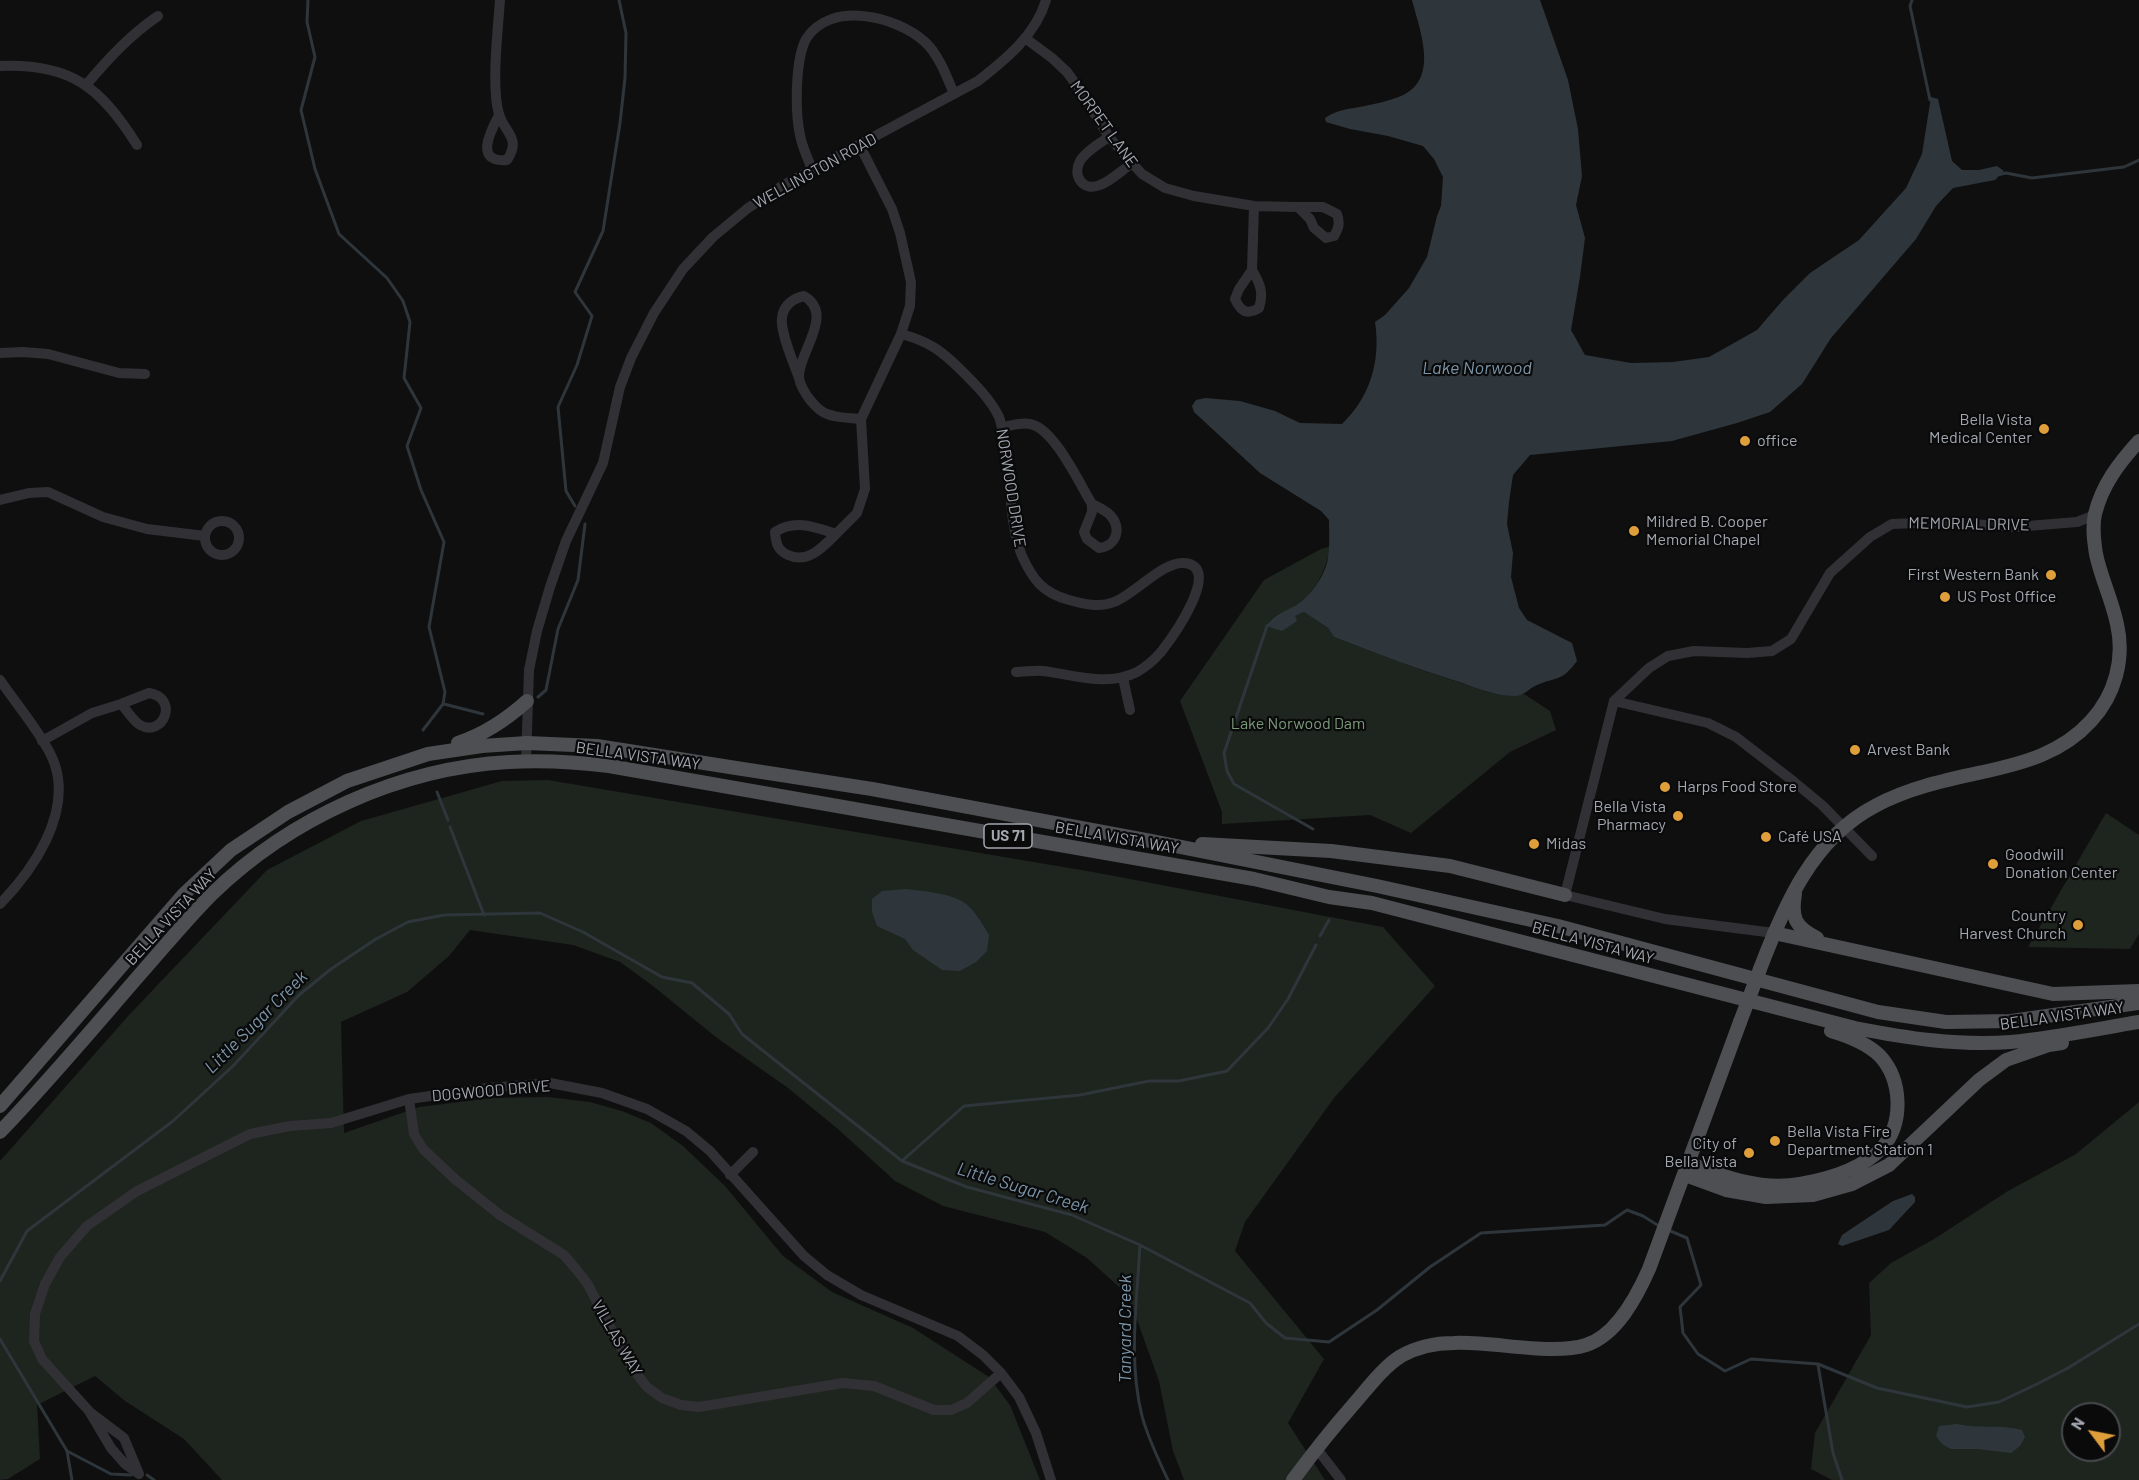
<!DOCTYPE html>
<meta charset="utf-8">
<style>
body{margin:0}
#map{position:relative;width:2139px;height:1480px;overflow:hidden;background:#0f0f10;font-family:Barlow,sans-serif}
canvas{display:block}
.north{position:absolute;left:2061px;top:1402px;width:60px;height:60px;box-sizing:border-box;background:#0a0a0b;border:2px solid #47494d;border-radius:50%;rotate:302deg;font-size:16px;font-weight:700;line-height:24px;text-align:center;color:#a2a7b0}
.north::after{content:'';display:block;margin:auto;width:21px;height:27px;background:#de9e3a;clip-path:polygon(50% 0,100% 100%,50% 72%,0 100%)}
</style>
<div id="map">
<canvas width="2139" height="1480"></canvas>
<div class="north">N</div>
</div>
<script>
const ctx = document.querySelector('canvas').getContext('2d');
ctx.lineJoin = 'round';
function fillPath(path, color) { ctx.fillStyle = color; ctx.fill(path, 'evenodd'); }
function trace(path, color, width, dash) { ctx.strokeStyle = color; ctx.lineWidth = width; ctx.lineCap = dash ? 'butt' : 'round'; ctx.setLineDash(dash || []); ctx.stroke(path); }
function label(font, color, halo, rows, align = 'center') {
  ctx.font = font + ' Barlow,sans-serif'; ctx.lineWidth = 4.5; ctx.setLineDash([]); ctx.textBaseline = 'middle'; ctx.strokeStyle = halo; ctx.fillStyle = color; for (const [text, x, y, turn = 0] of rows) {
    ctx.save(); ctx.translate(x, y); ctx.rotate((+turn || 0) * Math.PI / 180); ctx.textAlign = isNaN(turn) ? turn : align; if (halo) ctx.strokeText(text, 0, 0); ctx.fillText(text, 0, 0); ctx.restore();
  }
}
fillPath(new Path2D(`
 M1331 546C1326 568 1316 595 1294 607 1283 613 1273 613 1268 626L1304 612 1328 628 1334 637C1373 652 1412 667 1452 680 1475 687 1499 699 1524 694L1550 711 1556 730 1510 752 1411 833 1370 815 1222 824V812L1180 701 1264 580 1321 549Z
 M548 780 1093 872 1383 927 1435 986 1334 1098 1245 1222 1235 1251 1324 1359 1288 1423 1325 1480H1184L1173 1451 1159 1381 1128 1295 1087 1258 1045 1232 943 1206 895 1181 839 1130 788 1088 717 1038 653 986 620 962 573 945 470 930 449 956 407 992 341 1022 344 1133 419 1107 492 1098 548 1097 590 1102 622 1111 651 1123 683 1146 725 1186 783 1256 832 1292 913 1328 989 1377 1010 1405 1040 1480H222L184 1439 125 1401 95 1376 37 1405 40 1459 8 1479 0 1480V1161L129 1015 267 870 361 821 502 781Z
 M2106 813 2139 835V934L2130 949 2028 947Z
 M2139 1102V1480H1832L1811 1469 1815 1433 1871 1335 1869 1283 1891 1263 1934 1239 2008 1191 2076 1154ZM2073 1414H2109V1450H2073Z`), '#1e241e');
fillPath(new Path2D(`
 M1412 0H1540L1568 80 1578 129 1582 176 1576 205 1585 238 1580 277 1571 330 1585 355 1631 363 1673 362 1709 357 1757 330 1783 300 1810 273 1859 240 1906 188 1922 154 1931 97 1938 99 1952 161 1962 170H1979L1997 166 2004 171 1995 180 1953 188 1936 206 1916 239 1831 338 1802 384 1770 412 1737 423 1672 441 1530 455 1513 475 1509 502 1507 524 1513 553 1511 577 1519 608 1527 620 1572 643 1577 661C1561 683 1556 676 1535 686 1527 690 1524 696 1514 696 1494 696 1475 687 1456 681 1415 668 1375 653 1334 637L1328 628 1304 612 1295 616 1297 621 1282 631 1267 626C1274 614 1282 613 1293 607 1308 600 1326 575 1328 558 1330 546 1329 532 1329 520L1321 511 1260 473 1194 412 1192 406 1196 400 1205 398 1240 401 1275 411 1300 423 1342 424C1370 397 1381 361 1375 322L1385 315 1409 288 1427 257 1437 216 1441 206 1443 177 1434 159 1423 146 1388 136 1350 129 1326 122 1325 118C1338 109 1350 109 1365 106 1375 104 1397 99 1405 94 1439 76 1419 28 1412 0Z
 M906 889C923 891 952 893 966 904 976 912 983 925 989 935L987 951 976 962 960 971 942 970 913 950 905 939 877 926 872 912V899L882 891Z
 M1912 1194 1915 1197V1202L1889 1230 1842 1246 1838 1244 1842 1235 1893 1201Z
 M1957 1424C1979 1429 2000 1424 2022 1430L2025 1437 2020 1446 2011 1453 1977 1449H1951L1942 1444 1936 1436 1939 1426Z`), '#2e363b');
trace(new Path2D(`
 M308 0 307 22 315 57 301 110 315 169 339 234 387 278 403 301 410 322 404 378 421 408 407 446 421 490 444 542 429 627 445 692 443 704 423 730
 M1912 0 1910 6 1930 100
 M1997 175 2006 173 2032 178 2124 167 2139 160
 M575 506 566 491 558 407 577 365 592 316 575 292 603 231 620 123 625 78 626 33 619 0
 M1270 624 1267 626 1224 753 1227 771 1234 784 1313 829
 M538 697 546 690 558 629 578 580 585 524
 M444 704 483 714
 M437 792 448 820
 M450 827 484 915
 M1320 936 1329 920
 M902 1161 964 1106 1080 1095 1149 1081H1179L1227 1071 1268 1028 1288 999 1316 945
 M1668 1230 1687 1238 1701 1285 1680 1307 1683 1333 1698 1354 1725 1371 1751 1359 1818 1364 1877 1388 1967 1407 1999 1402 2037 1384 2068 1368 2139 1324
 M1140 1245C1137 1302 1128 1360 1142 1416 1148 1438 1158 1459 1168 1480
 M0 1281 27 1231 173 1121 233 1066 299 995 331 969 376 939 408 922 444 915 540 913 583 932 662 977 692 983 729 1014 742 1034 902 1161 967 1187 1072 1215 1140 1245 1250 1303 1266 1323 1285 1338 1329 1342 1377 1310 1430 1267 1481 1233 1605 1225 1627 1210 1643 1216 1659 1226
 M0 1339 67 1451 72 1480
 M1818 1365 1833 1453 1842 1480
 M67 1451 111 1474 131 1475
 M147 1475 154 1480`), '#2e363b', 3);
trace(new Path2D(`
 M1025 38 1052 58 1067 72 1080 90 1109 137 1142 174 1165 188 1194 196 1254 206 1298 207 1310 219 1314 228 1326 238 1334 236C1339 228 1340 223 1337 214L1323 207H1298
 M0 66C70 63 101 87 137 145
 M86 85C108 59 130 35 158 16
 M499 115C490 132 474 163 507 160 522 138 504 132 499 114 491 88 498 29 500 0
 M1109 137C1100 143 1086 151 1080 161 1072 176 1083 192 1100 185 1111 181 1121 171 1131 164
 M812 170C808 158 802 147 800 135 795 112 795 60 806 39 830 0 897 16 925 42 939 55 947 77 954 94
 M1252 270C1260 283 1264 293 1259 308 1247 315 1241 312 1235 299L1239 289 1252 270 1254 206
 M901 334C929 341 943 352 962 371 976 385 991 400 999 417 1002 425 1003 435 1005 444 1012 480 1008 521 1022 556 1033 580 1043 593 1069 600 1083 604 1100 608 1114 602 1134 595 1163 561 1184 563 1224 566 1172 638 1161 652 1154 660 1146 667 1137 672 1107 687 1075 675 1043 671 1035 670 1025 672 1016 672
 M0 353 23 352 48 354 119 373 145 374
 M799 378C794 364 780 332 782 318 783 305 794 298 804 296 835 314 799 352 799 376 799 384 806 395 811 401 818 409 823 414 834 416 842 418 852 418 861 419
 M1002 427C1010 426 1021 422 1030 424 1054 428 1079 483 1092 504V512L1084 532 1087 539 1099 548C1117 546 1122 528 1110 515 1105 510 1098 507 1092 504
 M0 500 29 493 48 492 103 517 147 529 205 536
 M205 538a17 17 0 1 1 34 0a17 17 0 1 1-34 0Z
 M836 534C823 547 808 564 788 555 777 550 776 543 775 532 795 519 815 527 836 534L857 513 865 489 861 419 901 334 910 306 911 282 900 233 892 209 860 146
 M1123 678 1130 710
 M0 680C15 702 48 742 55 765 71 815 33 870 0 904
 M149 693C180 698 163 738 140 725 133 721 127 710 121 704Z
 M1614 701 1708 723 1736 737 1793 781 1822 805 1872 856
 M42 741 92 713 121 704
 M526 761 529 670 537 631 550 587 566 541 603 463 620 387 631 358 654 313 683 269 713 237 748 208 782 186 978 81C1005 60 1036 35 1046 0
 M1774 933 1665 919 1565 895 1614 701 1649 668 1668 656 1694 651 1747 653 1772 651 1791 639 1830 573 1870 537 1892 524 1942 522 2015 527 2077 522 2095 515
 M409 1099 414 1134 423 1149 456 1180 500 1215 564 1255 576 1269 587 1283 632 1368 647 1387 662 1398 681 1405 699 1407 843 1383 874 1386 934 1410H951L967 1403 1001 1373
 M730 1175 753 1152
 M91 1413 124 1438 139 1474
 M1317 1449 1341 1480
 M139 1474 125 1464 111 1448 89 1411 42 1359 34 1341 35 1314 45 1284 60 1257 87 1226 137 1191 250 1134 290 1126 331 1123 409 1099 488 1088 550 1083 602 1093 647 1109 686 1131 710 1151 804 1256 827 1275 861 1295 958 1336 983 1355 1001 1373 1019 1397 1036 1433 1051 1480`), '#313135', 10);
trace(new Path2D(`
 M458 743C485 734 506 720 527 701
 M1202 844 1331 851 1450 866 1565 895
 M1795 894C1791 918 1795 927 1817 938
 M1774 933 2053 994 2139 991
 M1760 969C1784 906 1812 839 1875 806 1908 788 1946 780 1983 772 2024 763 2062 753 2091 721 2115 695 2125 659 2117 624 2112 600 2101 578 2096 554 2094 541 2092 527 2095 514 2102 485 2119 463 2139 441
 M0 1106 184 894 231 850 288 812 347 781 428 754 482 746 527 743 597 746 736 768 872 789 1151 841 1377 886 1558 926 1878 1012 1946 1022 2011 1021 2139 1003
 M0 1132C49 1081 95 1026 142 972 165 946 187 919 212 894 290 818 400 768 509 762 543 760 576 762 609 766L1254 879 1329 897 1372 903 1855 1028C1906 1038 1958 1046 2011 1042 2054 1038 2097 1029 2139 1022
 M1689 1163C1724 1177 1761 1191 1800 1184 1828 1179 1862 1169 1882 1148 1904 1123 1902 1080 1880 1056 1867 1043 1848 1036 1831 1031
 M1685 1175 1726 1190 1766 1197 1813 1195 1852 1184 1889 1165 1979 1080 2006 1060 2049 1045 2062 1043
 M1293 1480C1312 1454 1332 1429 1353 1405 1368 1388 1382 1368 1401 1356 1417 1347 1437 1343 1454 1343 1493 1341 1551 1356 1586 1345 1617 1335 1637 1296 1649 1269L1740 1022`), '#4d4f53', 14);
trace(new Path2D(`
 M1740 1022 1760 969`), '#4d4f53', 14);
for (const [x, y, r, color] of [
 [2044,429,6,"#de9e3a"],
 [1745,441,6,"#de9e3a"],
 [1634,531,6,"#de9e3a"],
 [2051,575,6,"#de9e3a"],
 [1945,597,6,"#de9e3a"],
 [1855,750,6,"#de9e3a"],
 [1665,787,6,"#de9e3a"],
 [1678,816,6,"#de9e3a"],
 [1766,837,6,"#de9e3a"],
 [1534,844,6,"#de9e3a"],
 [1993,864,6,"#de9e3a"],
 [2078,925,6,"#de9e3a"],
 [1775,1141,6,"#de9e3a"],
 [1749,1153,6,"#de9e3a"]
]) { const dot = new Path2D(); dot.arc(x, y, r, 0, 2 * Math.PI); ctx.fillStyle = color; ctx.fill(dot); trace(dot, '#0a0a0b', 2); }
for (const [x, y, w] of [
 [1008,836,48]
]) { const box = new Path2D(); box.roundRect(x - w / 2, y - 12, w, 24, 4.5); ctx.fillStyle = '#0a0a0b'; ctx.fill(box); trace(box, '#a2a7b0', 1.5); }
label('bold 15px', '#a2a7b0', null, [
 ["US 71",1008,836]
]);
label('16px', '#a2a7b0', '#0a0a0b', [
 ["MORPET LANE",1104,124,54],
 ["WELLINGTON ROAD",815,171,-29],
 ["NORWOOD DRIVE",1011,488,81],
 ["MEMORIAL DRIVE",1969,524,1],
 ["BELLA VISTA WAY",638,756,8],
 ["BELLA VISTA WAY",1117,838,10],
 ["BELLA VISTA WAY",171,917,-47],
 ["BELLA VISTA WAY",1593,943,15],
 ["BELLA VISTA WAY",2062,1016,-8],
 ["DOGWOOD DRIVE",491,1091,-5],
 ["VILLAS WAY",617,1338,60]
]);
label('16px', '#a2a7b0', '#0a0a0b', [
 ["Bella Vista",2032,420,"right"],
 ["Medical Center",2032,438,"right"],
 ["office",1757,441],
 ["Mildred B. Cooper",1646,522],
 ["Memorial Chapel",1646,540],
 ["First Western Bank",2039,575,"right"],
 ["US Post Office",1957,597],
 ["Arvest Bank",1867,750],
 ["Harps Food Store",1677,787],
 ["Bella Vista",1666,807,"right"],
 ["Pharmacy",1666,825,"right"],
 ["Café USA",1778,837],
 ["Midas",1546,844],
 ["Goodwill",2005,855],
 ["Donation Center",2005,873],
 ["Country",2066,916,"right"],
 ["Harvest Church",2066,934,"right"],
 ["Bella Vista Fire",1787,1132],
 ["Department Station 1",1787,1150],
 ["City of",1737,1144,"right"],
 ["Bella Vista",1737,1162,"right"]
], 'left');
label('16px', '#7a997a', '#0a0a0b', [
 ["Lake Norwood Dam",1298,724]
]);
label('italic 18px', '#7b95a8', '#0a0a0b', [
 ["Lake Norwood",1477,368],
 ["Little Sugar Creek",256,1022,-45],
 ["Little Sugar Creek",1023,1188,17],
 ["Tanyard Creek",1125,1329,-90]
]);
</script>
